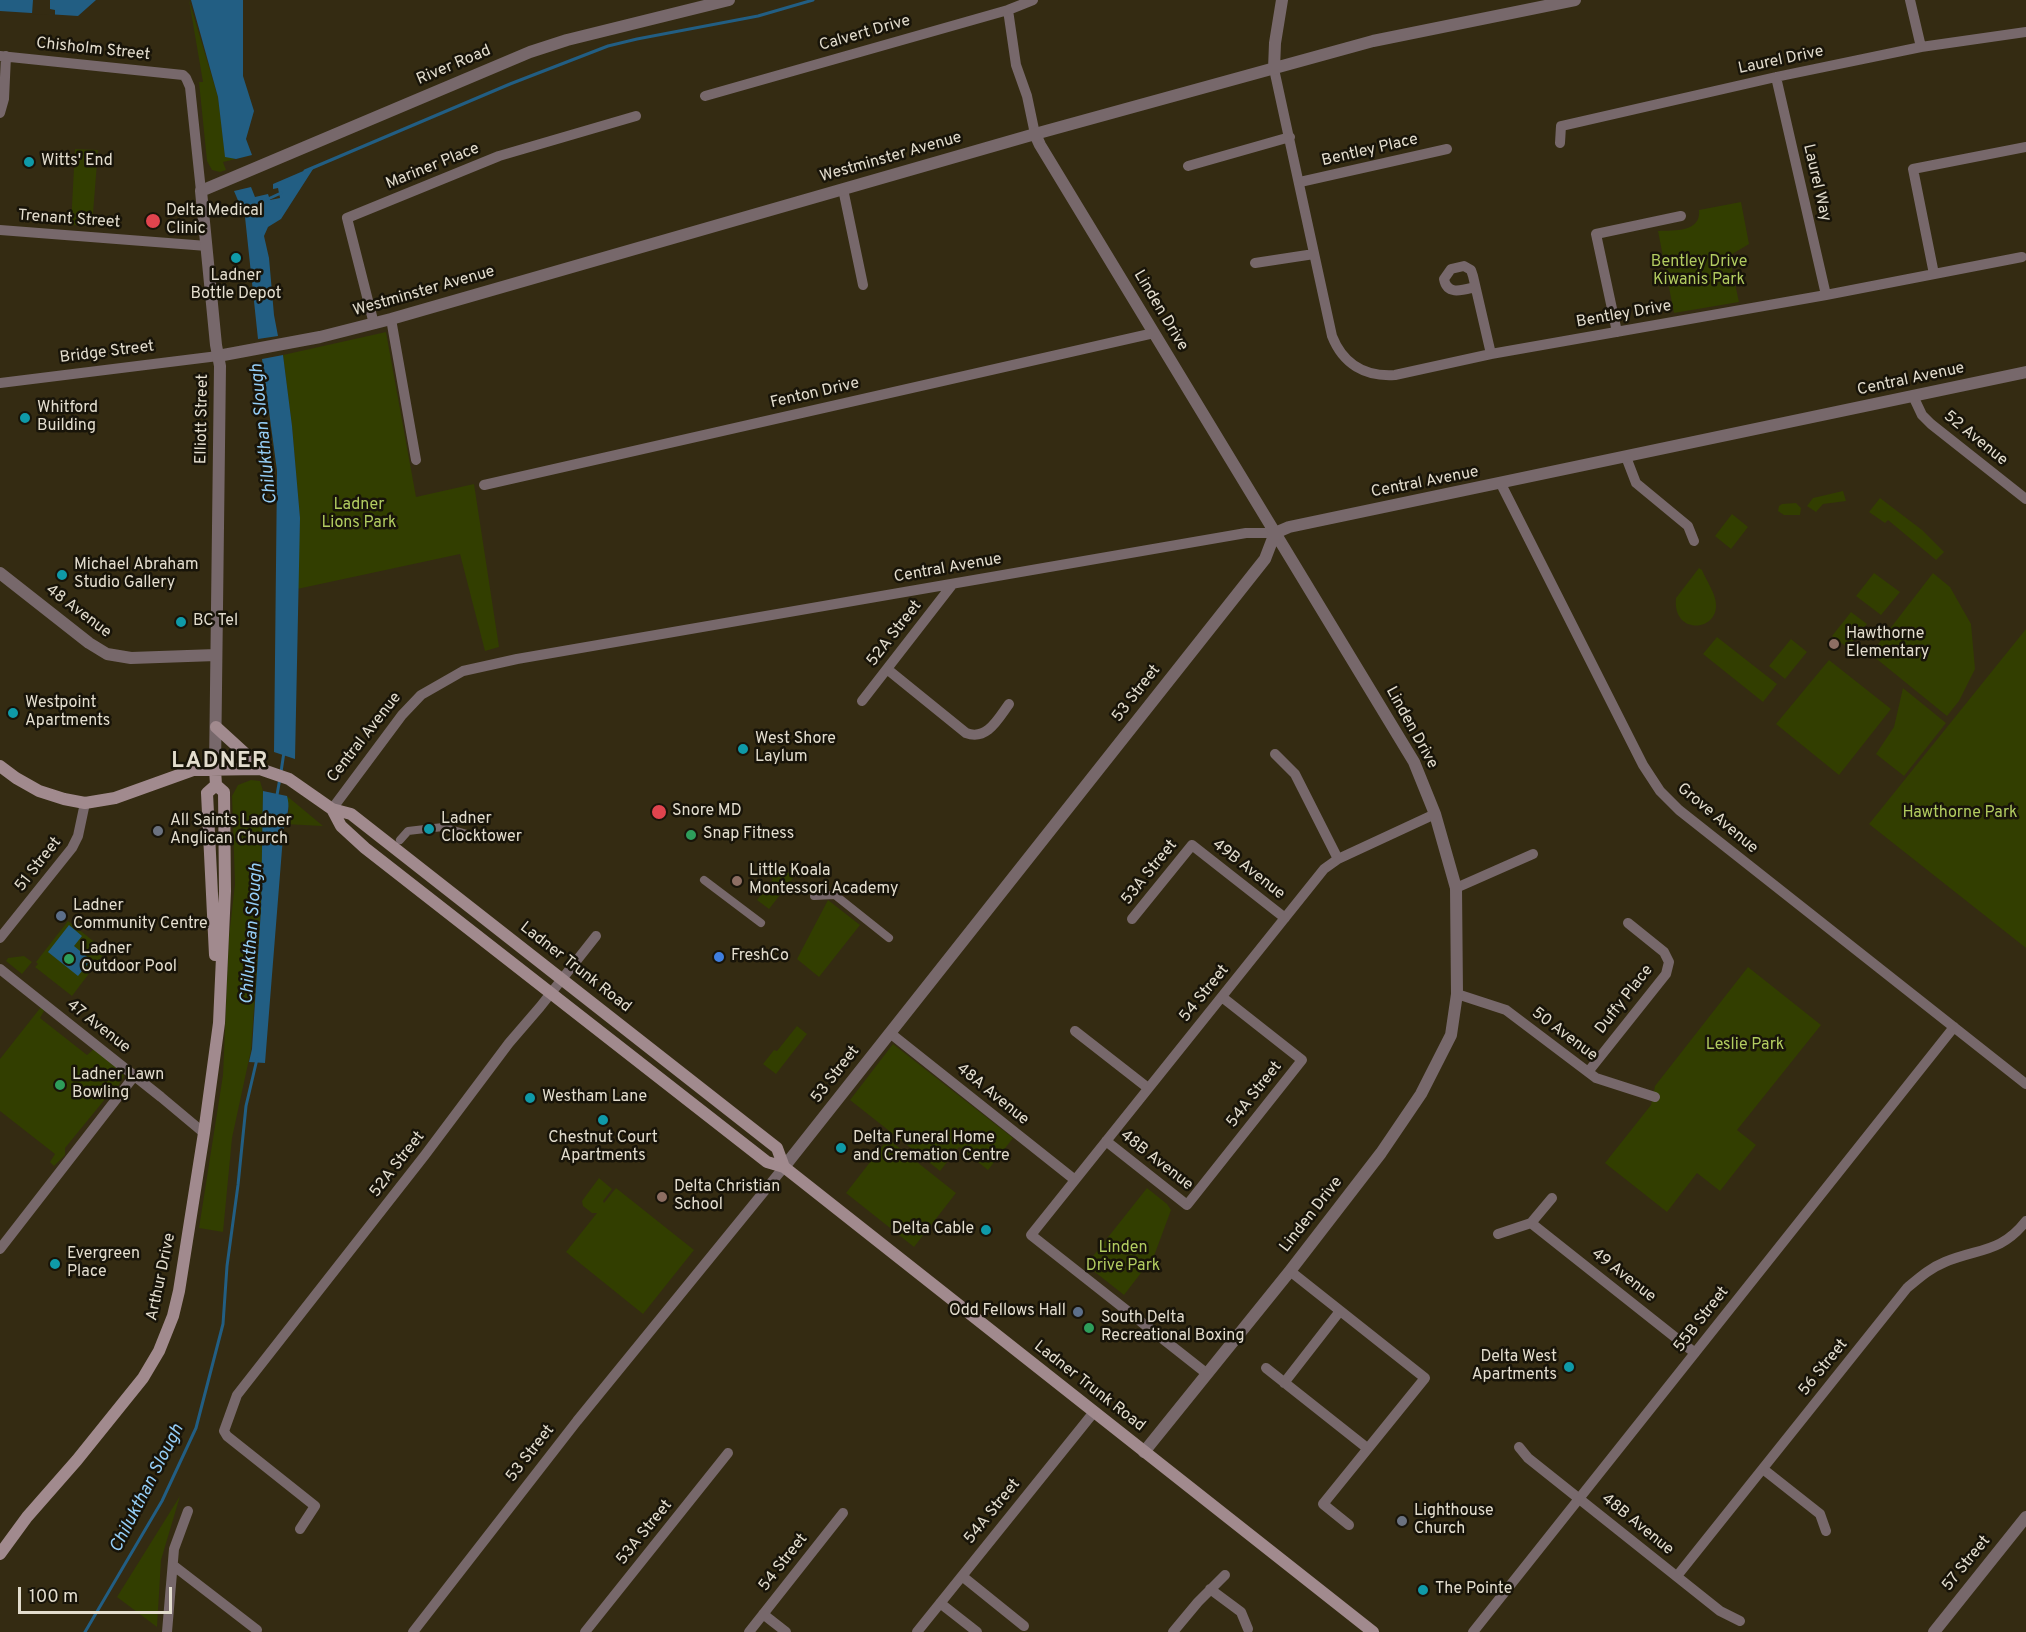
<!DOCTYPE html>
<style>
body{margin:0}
#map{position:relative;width:2026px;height:1632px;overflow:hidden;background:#342b12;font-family:Overpass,sans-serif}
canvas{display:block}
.scale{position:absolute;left:18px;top:1587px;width:154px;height:27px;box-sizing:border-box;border:3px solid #e3ddce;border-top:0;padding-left:8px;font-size:18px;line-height:21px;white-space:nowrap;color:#e3ddce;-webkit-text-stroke:4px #181409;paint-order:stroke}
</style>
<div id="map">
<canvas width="2026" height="1632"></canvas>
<div class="scale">100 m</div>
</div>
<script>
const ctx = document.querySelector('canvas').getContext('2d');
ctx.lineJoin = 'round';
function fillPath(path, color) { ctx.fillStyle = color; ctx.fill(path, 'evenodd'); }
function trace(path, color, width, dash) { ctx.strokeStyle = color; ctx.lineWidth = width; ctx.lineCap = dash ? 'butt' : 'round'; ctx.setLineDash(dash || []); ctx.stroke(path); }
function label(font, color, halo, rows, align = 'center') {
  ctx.font = font + ' Overpass,sans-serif'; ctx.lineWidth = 5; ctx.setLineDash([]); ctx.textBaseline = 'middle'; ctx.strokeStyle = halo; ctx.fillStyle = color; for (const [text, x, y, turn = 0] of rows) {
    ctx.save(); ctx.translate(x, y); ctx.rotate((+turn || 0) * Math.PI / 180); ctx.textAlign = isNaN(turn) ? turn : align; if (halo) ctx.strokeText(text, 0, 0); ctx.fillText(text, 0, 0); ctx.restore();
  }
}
fillPath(new Path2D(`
 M189 0 218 97 225 156 236 159 223 162 226 170 220 172 212 170 207 161 199 82H203Z
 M75 149 98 150 92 226 71 225Z
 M1741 202 1749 244 1729 256 1739 302 1674 313 1658 231C1674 230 1701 233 1699 210Z
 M386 332 416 497 474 484 499 647 485 651 460 554 297 589 300 518 292 426 283 355Z
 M1843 491 1846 501 1823 504 1816 512 1807 506 1813 498Z
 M1880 498 1922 530 1944 552 1936 560 1888 520 1885 523 1869 512Z
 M1796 503 1801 508 1800 515H1784L1778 511 1779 506 1782 504Z
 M1732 514 1748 527 1731 549 1715 536Z
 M1699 568 1702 570C1706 580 1716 594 1716 605 1717 632 1672 635 1676 598Z
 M1874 573 1900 592 1881 615 1856 596Z
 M1933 573 1950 587 1971 624 1975 669 1959 701 1947 716 1873 656 1872 652Z
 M1851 612 1867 624 1848 648 1832 636Z
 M2026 629V948L1869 824Z
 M1717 637 1777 684 1763 702 1703 654Z
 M1791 639 1807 652 1785 679 1769 666Z
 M1829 660 1891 709 1839 775 1776 724Z
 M1903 688 1946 723 1904 776 1876 754 1894 727Z
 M251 780 260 781 263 791 261 909 251 1050 232 1138 223 1232 199 1228 223 1075 229 937 235 884 232 796 238 785Z
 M287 796 323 826 284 824 289 811Z
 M773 861 794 877 769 909 757 900 773 879 764 872Z
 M828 900 860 925 819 977 797 959Z
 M68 921 106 951 72 996 35 967 38 964 36 962Z
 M24 956 32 962 22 974 6 961 8 958Z
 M1748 967 1821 1025 1737 1130 1756 1145 1720 1191 1697 1173 1667 1212 1605 1163 1651 1105 1655 1086Z
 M41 1007 44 1011 40 1018 87 1055 94 1049 122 1071 124 1076 116 1090 110 1093 65 1148V1155L54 1166 50 1162 55 1154 0 1111V1059Z
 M797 1026 807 1034 776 1074 763 1064 774 1050 777 1051Z
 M893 1044 1013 1138 988 1170 959 1147 940 1171 850 1100Z
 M888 1139 956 1193 914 1247 846 1193Z
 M599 1178 612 1189 603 1201 604 1203 616 1188 694 1250 643 1314 566 1252 597 1213H592L583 1206 582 1201Z
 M1147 1188 1167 1204 1171 1210 1154 1256 1124 1295 1086 1265Z
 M180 1496 161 1560 157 1627 117 1597Z`), '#323e00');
fillPath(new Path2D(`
 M0 0H96L78 16 0 11Z
 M191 0H243V76L254 111 246 139 252 155 236 159 225 157 218 97Z
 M315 166 281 219 268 227 264 236 269 258 274 315 278 336 258 339 245 217 234 191 251 187 255 197 268 194 270 200 280 198 278 188 273 189V184Z
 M283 355 292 426 300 518 295 759 274 752 277 471 262 359Z
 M263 791 287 796C290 806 288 814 284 824L265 1063 249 1062 252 1049 261 909Z
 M69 925 82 936 74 946 91 960 78 976 48 952Z`), '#225e83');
fillPath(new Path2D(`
 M33 0H50V9L55 10V15L32 14Z`), '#342b12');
trace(new Path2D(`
 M305 171 510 84 608 46 637 39 758 16 813 0
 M268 199 281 193
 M281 772 284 752
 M277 795 280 778
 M85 1632 162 1501 196 1428 223 1324 227 1266 238 1185 246 1106 257 1059`), '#225e83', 3);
trace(new Path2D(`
 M434 828 443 827 467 834
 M400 840 408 831 425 829
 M704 880 761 923
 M814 896 835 895 889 938`), '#77686b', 8);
trace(new Path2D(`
 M1910 0 1921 47
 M1008 10 1016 65 1027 96 1035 134
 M0 56 183 75 186 78 190 87 201 191
 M1274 69 1332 336C1343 364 1365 377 1395 375L1491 354 1826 295 2022 257
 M1776 77 1826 295
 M705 96 1008 10 1033 0
 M0 113 4 99 6 56
 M1560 143 1561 126 1776 77 1921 47 2026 32
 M1188 166 1290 137
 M1300 182 1447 149
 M843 189 863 285
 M0 230 207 246
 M1255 263 1314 254
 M1934 274 1913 169 2026 147
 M1475 287C1463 290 1447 296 1444 279L1451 269 1464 266 1471 270 1473 276 1491 354
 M391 319 416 460
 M374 324 347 218 499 156 636 116
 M1617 332 1596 234 1681 216
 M0 383 218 356
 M1913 396 1922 415 1931 424 2026 499
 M1626 457 1636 483 1688 526 1694 541
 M1501 484 1643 765 1660 791 1679 810 2026 1084
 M484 485 1154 333
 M887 669 966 733C987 741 998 719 1009 704
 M862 701 952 585
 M1275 754 1295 774 1338 859
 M332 809 402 715 421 695 463 671 517 659 1246 533H1275
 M1456 888 1533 854
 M1132 919 1192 845 1285 918
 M0 938 72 848 78 836 85 803
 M0 969 161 1097 204 1133
 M1457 994 1506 1010 1596 1078 1655 1097
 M1075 1031 1148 1088
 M890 1033 1075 1180
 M1588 1072 1666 974 1669 962 1664 952 1628 923
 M1106 1141 1187 1205 1302 1060 1222 997
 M1531 1223 1695 1353
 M1498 1234 1531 1223 1552 1198
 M0 1249 135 1075
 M1290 1271 1425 1378 1323 1504 1349 1525
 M1266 1368 1367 1448
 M1206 1373 1031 1235 1324 869 1338 859 1435 814
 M1284 1383 1340 1311
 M1519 1447 1528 1458 1720 1611 1740 1621
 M1763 1469 1820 1514 1826 1531
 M300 1529 315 1506 227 1436 224 1431 237 1395 425 1155 509 1043 540 1007 596 936
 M174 1566 257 1630
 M962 1576 1024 1626
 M1677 1576 1907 1288C1919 1278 1930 1268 1945 1262 1979 1248 2001 1253 2026 1221
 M1210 1589 1241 1612 1248 1629
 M940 1603 977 1632
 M763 1614 786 1632
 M167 1632 174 1549 188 1511
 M413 1632 577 1421 784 1167
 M585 1632 728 1453
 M749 1632 843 1513
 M917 1632 1094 1412
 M1173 1632 1198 1602 1225 1575
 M1473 1632 1954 1027`), '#77686b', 10);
trace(new Path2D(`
 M1274 69 1275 43 1282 0
 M1035 134 1040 145 1414 762 1435 814 1456 888 1457 994 1451 1035 1421 1094 1381 1153 1290 1271 1144 1452
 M218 356 320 337 391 319 1035 134 1373 41 1575 0
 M1275 533 1289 527 2026 372
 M0 573 89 643 107 654 131 658 216 655
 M215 769 220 366 216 345 201 191 530 52 567 40 729 0
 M784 1167 1265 559 1275 533
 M1934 1632 2026 1517`), '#77686b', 12);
trace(new Path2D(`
 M216 727 262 769
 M0 766 16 778 39 791 64 799 85 803 115 798 193 770 260 769 289 779 332 809 351 814 777 1148 784 1167
 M332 809 341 826 365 848 767 1162 784 1167 798 1178 1373 1632
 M215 955 207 793 216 785
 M0 1554 27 1517 77 1460 143 1378 159 1351 173 1316 179 1291 204 1133 219 1023 225 891 224 792 216 785 215 769`), '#a18a8e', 12);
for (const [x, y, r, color] of [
 [29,162,6,"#0f9aa8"],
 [153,221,8,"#e0444e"],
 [236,258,6,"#0f9aa8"],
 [25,418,6,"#0f9aa8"],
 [62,575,6,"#0f9aa8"],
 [181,622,6,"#0f9aa8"],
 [1834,644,6,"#8d6e63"],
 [13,713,6,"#0f9aa8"],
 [743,749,6,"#0f9aa8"],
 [659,812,8,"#e0444e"],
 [429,829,6,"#0f9aa8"],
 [158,831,6,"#6b7280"],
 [691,835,6,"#2e9e5b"],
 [737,881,6,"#8d6e63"],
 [61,916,6,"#5c6f8a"],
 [719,957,6,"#3f7fe0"],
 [69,959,6,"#2e9e5b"],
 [60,1085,6,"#2e9e5b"],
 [530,1098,6,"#0f9aa8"],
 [603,1120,6,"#0f9aa8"],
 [841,1148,6,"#0f9aa8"],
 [662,1197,6,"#8d6e63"],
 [986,1230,6,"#0f9aa8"],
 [55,1264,6,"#0f9aa8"],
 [1078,1312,6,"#5c6f8a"],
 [1089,1328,6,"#2e9e5b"],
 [1569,1367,6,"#0f9aa8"],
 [1402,1521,6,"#6b7280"],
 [1423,1590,6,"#0f9aa8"]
]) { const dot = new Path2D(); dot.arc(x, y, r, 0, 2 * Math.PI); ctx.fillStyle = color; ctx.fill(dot); trace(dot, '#181409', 2); }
label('16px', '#e3ddce', '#181409', [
 ["Calvert Drive",865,34,-16],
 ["Chisholm Street",93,50,6],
 ["Laurel Drive",1781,61,-12],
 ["River Road",454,66,-23],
 ["Bentley Place",1370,151,-13],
 ["Westminster Avenue",891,158,-16],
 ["Mariner Place",433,167,-22],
 ["Laurel Way",1816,183,77],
 ["Trenant Street",69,220,4],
 ["Westminster Avenue",424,292,-16],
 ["Linden Drive",1160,311,59],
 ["Bentley Drive",1624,315,-10],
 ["Bridge Street",107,353,-7],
 ["Central Avenue",1911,380,-12],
 ["Fenton Drive",815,394,-13],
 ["Elliott Street",203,419,-89],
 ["52 Avenue",1975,439,39],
 ["Central Avenue",1425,483,-11],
 ["Central Avenue",948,569,-10],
 ["48 Avenue",78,612,37],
 ["52A Street",895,634,-52],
 ["53 Street",1137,694,-52],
 ["Linden Drive",1411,728,61],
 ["Central Avenue",365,738,-52],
 ["Grove Avenue",1717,819,40],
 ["51 Street",39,865,-52],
 ["49B Avenue",1248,870,38],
 ["53A Street",1150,873,-51],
 ["Ladner Trunk Road",575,968,38],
 ["54 Street",1205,994,-51],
 ["Duffy Place",1625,1000,-52],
 ["47 Avenue",98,1027,38],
 ["50 Avenue",1564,1035,37],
 ["53 Street",836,1075,-52],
 ["48A Avenue",992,1095,39],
 ["54A Street",1255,1095,-52],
 ["48B Avenue",1156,1161,38],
 ["52A Street",398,1165,-52],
 ["Linden Drive",1312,1215,-52],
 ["49 Avenue",1623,1276,38],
 ["Arthur Drive",162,1277,-78],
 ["55B Street",1702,1320,-52],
 ["56 Street",1824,1368,-51],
 ["Ladner Trunk Road",1089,1387,38],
 ["53 Street",531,1454,-52],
 ["54A Street",993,1512,-51],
 ["48B Avenue",1637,1525,39],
 ["53A Street",645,1533,-51],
 ["54 Street",784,1563,-52],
 ["57 Street",1967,1564,-51]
]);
label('16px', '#e3ddce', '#181409', [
 ["Witts' End",41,162],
 ["Delta Medical",166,212],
 ["Clinic",166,230],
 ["Ladner",236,277,"center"],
 ["Bottle Depot",236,295,"center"],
 ["Whitford",37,409],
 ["Building",37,427],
 ["Michael Abraham",74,566],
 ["Studio Gallery",74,584],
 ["BC Tel",193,622],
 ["Hawthorne",1846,635],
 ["Elementary",1846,653],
 ["Westpoint",25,704],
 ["Apartments",25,722],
 ["West Shore",755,740],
 ["Laylum",755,758],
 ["Snore MD",672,812],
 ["Ladner",441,820],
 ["Clocktower",441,838],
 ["All Saints Ladner",170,822],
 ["Anglican Church",170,840],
 ["Snap Fitness",703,835],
 ["Little Koala",749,872],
 ["Montessori Academy",749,890],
 ["Ladner",73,907],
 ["Community Centre",73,925],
 ["Ladner",81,950],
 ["Outdoor Pool",81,968],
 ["FreshCo",731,957],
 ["Ladner Lawn",72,1076],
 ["Bowling",72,1094],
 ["Westham Lane",542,1098],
 ["Chestnut Court",603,1139,"center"],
 ["Apartments",603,1157,"center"],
 ["Delta Funeral Home",853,1139],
 ["and Cremation Centre",853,1157],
 ["Delta Christian",674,1188],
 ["School",674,1206],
 ["Delta Cable",974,1230,"right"],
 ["Evergreen",67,1255],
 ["Place",67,1273],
 ["Odd Fellows Hall",1066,1312,"right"],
 ["South Delta",1101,1319],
 ["Recreational Boxing",1101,1337],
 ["Delta West",1557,1358,"right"],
 ["Apartments",1557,1376,"right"],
 ["Lighthouse",1414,1512],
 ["Church",1414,1530],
 ["The Pointe",1435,1590]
], 'left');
label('16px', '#b2cc60', '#181409', [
 ["Bentley Drive",1699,263],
 ["Kiwanis Park",1699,281],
 ["Ladner",359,506],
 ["Lions Park",359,524],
 ["Hawthorne Park",1960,814],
 ["Leslie Park",1745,1046],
 ["Linden",1123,1249],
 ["Drive Park",1123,1267]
]);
label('italic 18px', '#95cef7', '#181409', [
 ["Chilukthan Slough",265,434,-96],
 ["Chilukthan Slough",253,934,-86],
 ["Chilukthan Slough",148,1489,-63]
]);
ctx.letterSpacing = '1.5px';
label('bold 22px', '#e3ddce', '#181409', [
 ["LADNER",220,763]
]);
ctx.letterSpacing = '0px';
</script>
